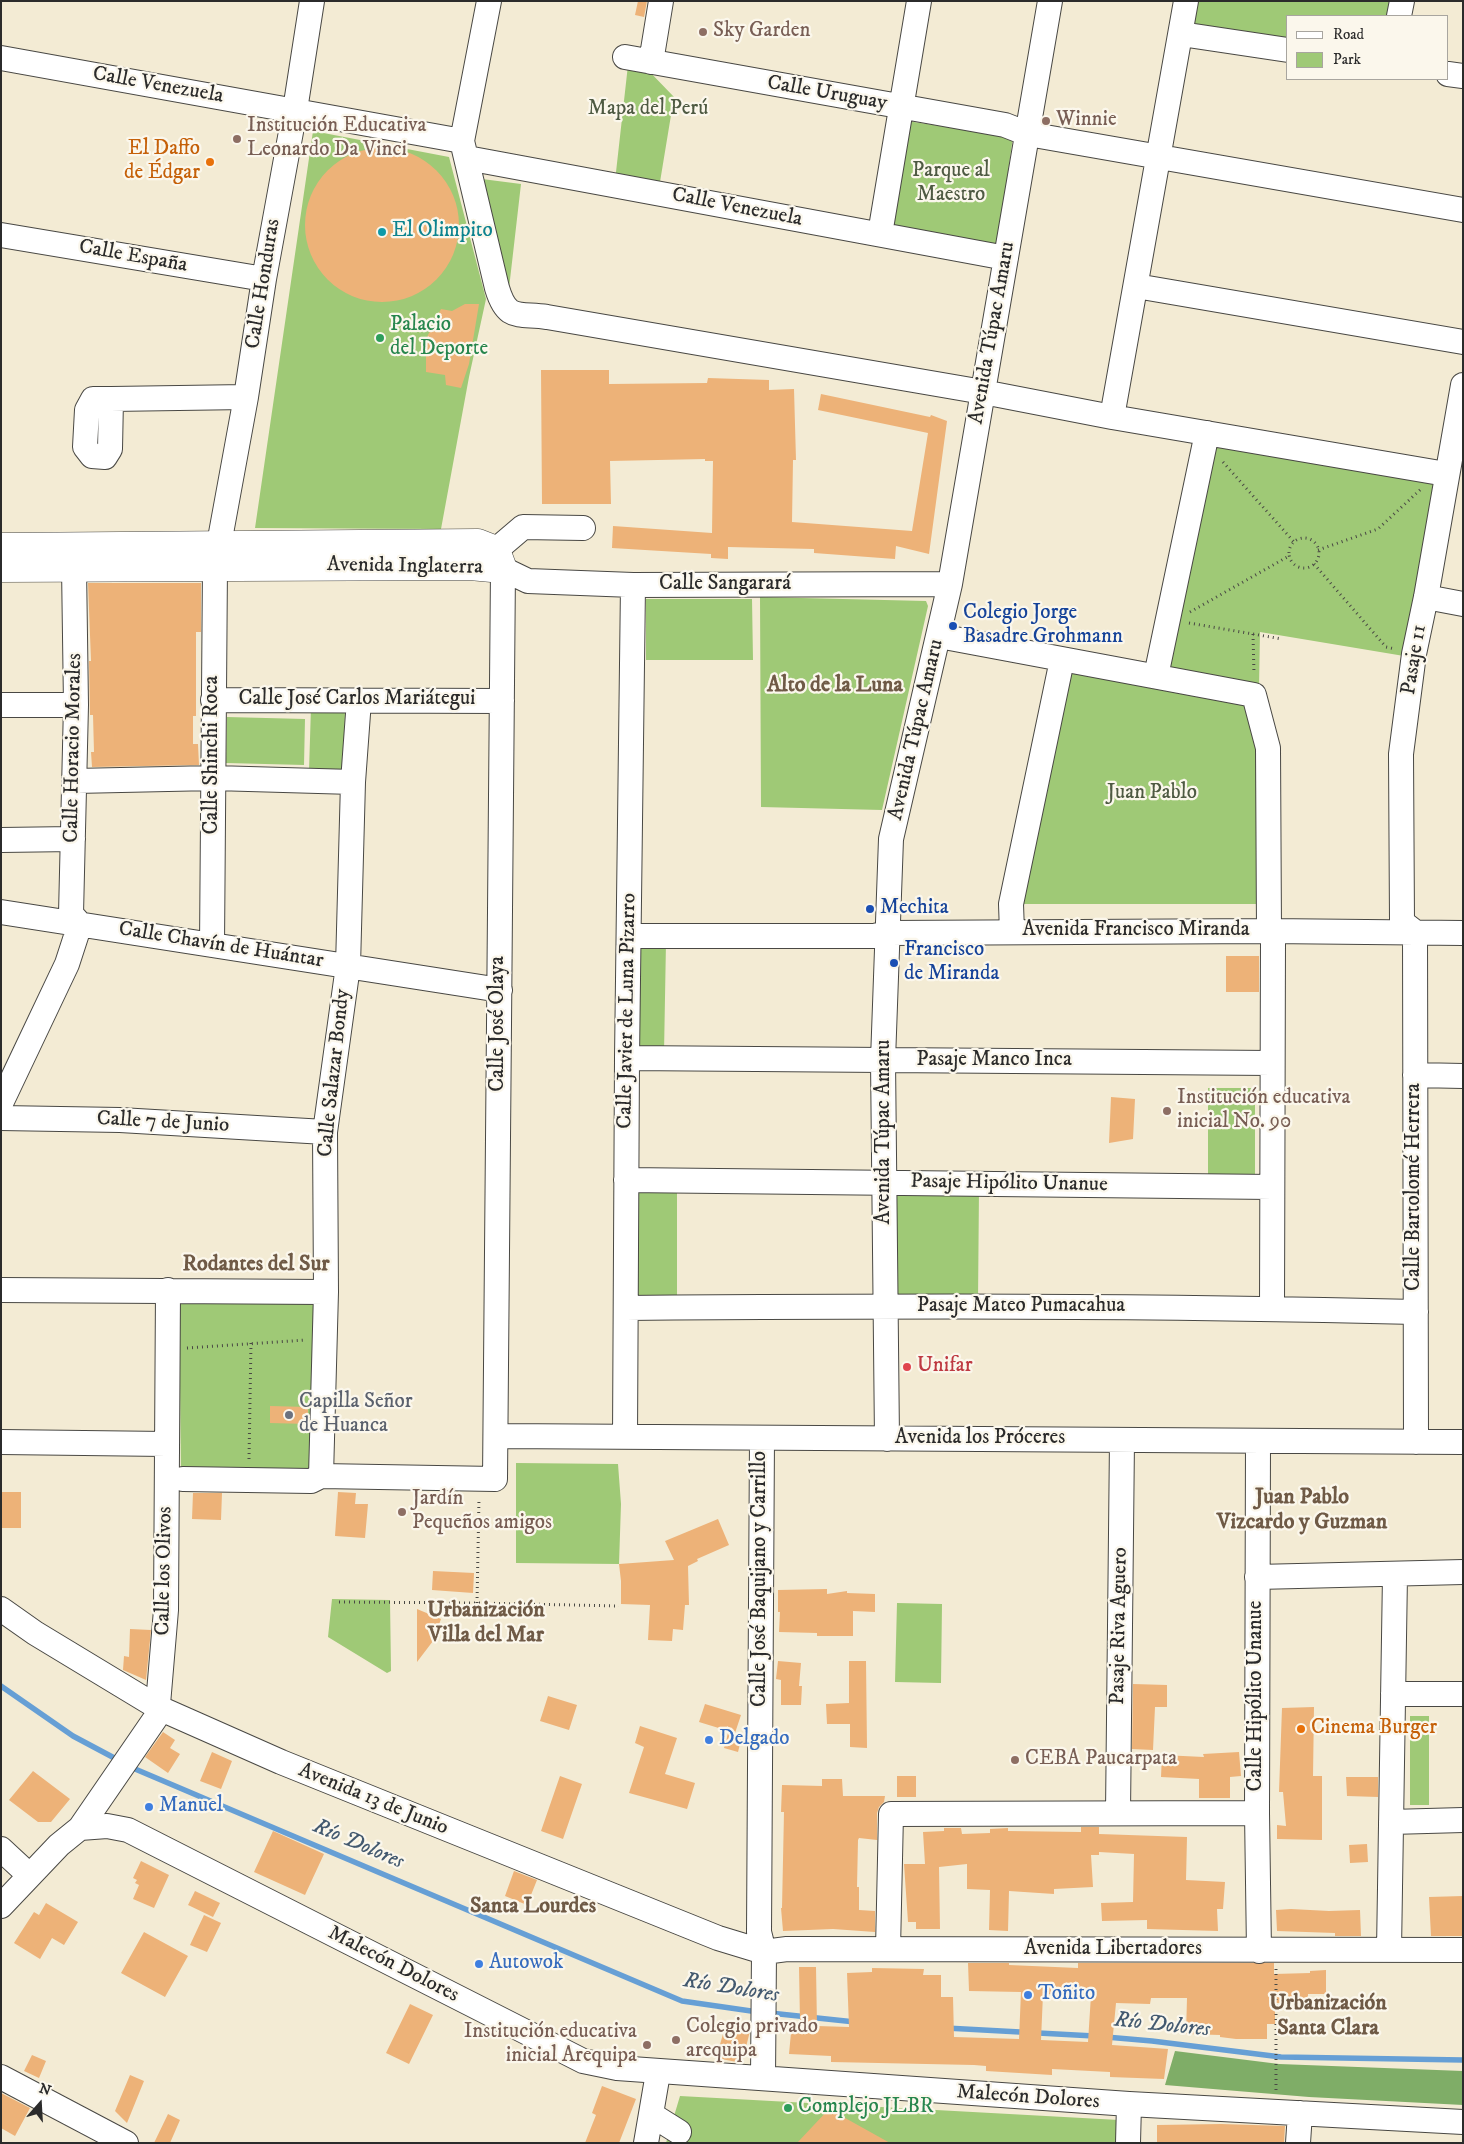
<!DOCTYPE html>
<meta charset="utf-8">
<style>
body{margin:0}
#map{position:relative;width:1464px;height:2144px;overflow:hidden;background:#f3ebd4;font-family:"IM FELL DW Pica",serif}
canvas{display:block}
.frame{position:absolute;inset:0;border:2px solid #2b2b2b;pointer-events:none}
.legend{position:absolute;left:1286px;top:15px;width:162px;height:65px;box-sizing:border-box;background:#fbf7ec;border:1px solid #a8a59f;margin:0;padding:6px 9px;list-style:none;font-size:15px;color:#2b2b2b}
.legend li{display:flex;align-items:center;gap:10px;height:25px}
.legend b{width:25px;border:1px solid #a8a59f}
.north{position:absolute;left:15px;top:2079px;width:50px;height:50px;-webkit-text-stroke:4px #fbf7ec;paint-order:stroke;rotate:19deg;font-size:14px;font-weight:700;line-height:20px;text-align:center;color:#2b2b2b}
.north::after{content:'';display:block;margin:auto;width:18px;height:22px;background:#2b2b2b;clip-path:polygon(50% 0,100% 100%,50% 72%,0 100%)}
</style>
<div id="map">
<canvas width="1464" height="2144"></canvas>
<div class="frame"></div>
<ul class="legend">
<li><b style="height:6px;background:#fff"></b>Road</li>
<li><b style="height:14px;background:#9fc976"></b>Park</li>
</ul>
<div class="north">N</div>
</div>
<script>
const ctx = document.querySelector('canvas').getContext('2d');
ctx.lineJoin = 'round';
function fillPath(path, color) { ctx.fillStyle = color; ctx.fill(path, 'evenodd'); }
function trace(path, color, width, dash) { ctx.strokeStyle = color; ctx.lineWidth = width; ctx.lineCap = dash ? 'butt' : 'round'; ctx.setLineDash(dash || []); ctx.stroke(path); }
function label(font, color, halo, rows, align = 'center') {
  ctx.font = font + ' "IM FELL DW Pica",serif'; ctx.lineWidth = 4.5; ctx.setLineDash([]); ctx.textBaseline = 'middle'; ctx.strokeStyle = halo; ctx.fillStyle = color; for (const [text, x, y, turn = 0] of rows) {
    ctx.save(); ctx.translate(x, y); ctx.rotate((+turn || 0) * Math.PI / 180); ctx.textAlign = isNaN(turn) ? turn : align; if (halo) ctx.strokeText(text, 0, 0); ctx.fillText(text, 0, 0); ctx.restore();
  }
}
fillPath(new Path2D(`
 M1195 1H1394L1392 16H1288V42L1191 26Z
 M628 65 646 68 674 97 659 188 615 181Z
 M907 121 1013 137 997 249 889 230Z
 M313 131 449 157 486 299 469 377 441 529 255 528Z
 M482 179 521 184 508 297Z
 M1210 441 1429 480 1436 488 1404 656 1260 632 1259 688 1265 904H1016L1067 660 1159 678Z
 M760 597 926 601 928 606 882 810 761 807Z
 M646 599H752L753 660H646Z
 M311 707 345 708 344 772 309 771Z
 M227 717 305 719 304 765 226 763Z
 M635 942H666L664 1053 634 1052Z
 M1208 1088H1255V1176L1208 1175Z
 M634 1186H677V1299L634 1298Z
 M894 1188 979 1189 978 1301 893 1300Z
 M179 1299 311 1301 316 1307 312 1473H181Z
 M516 1463 618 1464 621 1504 619 1564 516 1563Z
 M332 1599 390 1600 391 1671 387 1673 328 1637Z
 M897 1603 942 1604 941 1683 895 1682Z
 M1410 1716H1429V1805H1410Z
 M680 2096 1119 2120 1118 2143H666Z`), '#9fc976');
fillPath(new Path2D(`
 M1175 2051 1279 2064 1463 2071V2105L1309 2097 1165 2085Z`), '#7fad67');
trace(new Path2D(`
 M1 1686 73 1736 120 1761
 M128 1766 682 2001 758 2012
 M770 2013 855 2022
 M946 2028 1094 2036
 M1106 2037 1152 2041 1281 2057 1463 2060`), '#669fd5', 5.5);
fillPath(new Path2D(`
 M638 1H647L644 17 635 15Z
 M305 225a77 77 0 1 1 154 0a77 77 0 1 1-154 0Z
 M465 304H479L469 364 461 388 446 385 445 375 426 372V339L441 309 452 311Z
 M541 370H609V384L707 383 708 378 769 380V390L794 389 796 460H793L792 522 912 531 928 433 818 410 821 394 930 417 931 415 947 421 929 554 896 546 895 559 814 553V549L728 547V559L711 558V554L612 548 613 526 712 533 713 461H705V459L610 461 611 504H542Z
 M88 583H201V632H196V716H193V744H198L199 765 92 767 91 752H94L93 715H90L89 661H91Z
 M1226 956H1259V992H1226Z
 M1111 1097 1135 1099 1133 1139 1109 1143Z
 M270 1406 308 1407V1424L270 1423Z
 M1 1492H21V1528H1Z
 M338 1492 356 1493 355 1504H368L365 1538 335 1536Z
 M193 1493H222L221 1520 192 1519Z
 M718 1519 729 1545 697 1559 698 1561 688 1566 689 1605H685L683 1630 673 1629 672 1641 648 1640 650 1605 621 1604V1581L619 1564 674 1560 665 1541Z
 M433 1571 474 1573 473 1593 432 1590Z
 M827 1589V1594L847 1591V1593L875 1594V1612L853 1611V1636H817V1633L779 1632 780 1612H778V1590Z
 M417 1609 441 1619 433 1641 417 1662Z
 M130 1629 151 1630 146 1680 123 1670 124 1656 129 1657Z
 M778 1661 801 1663 799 1686H802L801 1705H781V1680L776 1679Z
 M849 1661H866L867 1748 850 1747V1724H827L826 1704 849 1703Z
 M1133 1684 1167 1685V1707H1155L1153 1750 1132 1749Z
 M548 1696 577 1705 569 1730 540 1721Z
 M705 1704 741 1715 735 1733 699 1722Z
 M1314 1707 1313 1776H1322V1840L1277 1839V1825L1286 1826 1283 1792H1279L1282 1708Z
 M640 1726 677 1738 665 1774 695 1783 687 1809 629 1793 644 1747 635 1743Z
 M163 1732 175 1740 170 1748 180 1754 168 1773 145 1757Z
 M728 1733 742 1736 738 1752 724 1748Z
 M212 1752 232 1761 221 1789 200 1781Z
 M1239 1752 1241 1776 1230 1777V1798H1199V1779L1161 1777 1162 1755 1204 1757 1203 1754Z
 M33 1771 70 1799 51 1822H38L9 1800Z
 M560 1776 582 1784 563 1839 541 1831Z
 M897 1776H916V1797H897Z
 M1346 1777H1378V1797L1347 1796Z
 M822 1779H842L843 1796H885L884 1802 879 1807 877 1813V1840L859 1838 858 1840 857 1887H859V1910L875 1911V1932L833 1929 783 1931 781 1908H782L784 1812H781L782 1785 822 1786Z
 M1081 1827H1099V1834L1187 1837 1186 1880 1225 1882 1223 1909H1217L1218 1931 1147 1929V1920L1102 1921 1101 1903 1133 1902 1134 1854 1099 1852V1855H1091L1093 1887 1054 1889V1894L1009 1891 1008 1931 989 1930 990 1890 967 1889V1864L939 1867 940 1929H916V1922H908L904 1864H925L923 1832 944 1831V1828H961L962 1834 990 1833V1829L1008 1828V1831L1081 1832Z
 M273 1831 324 1854 305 1895 254 1872Z
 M1367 1844 1368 1862 1350 1863 1349 1845Z
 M141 1861 169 1875 154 1908 133 1899 139 1885 135 1883 137 1880 133 1878Z
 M514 1871 537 1880 527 1905 505 1896Z
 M195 1891 220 1903 213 1917 188 1905Z
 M1463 1896V1936H1431L1429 1897Z
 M46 1903 78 1922 64 1945 52 1938 40 1959 14 1943 34 1912 39 1915Z
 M1291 1909 1329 1911 1360 1910 1361 1936H1335V1933L1277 1931 1276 1910Z
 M204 1915 221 1923 207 1952 190 1945Z
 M144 1932 188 1956 165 1997 121 1973Z
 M968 1963H1009V1965L1078 1968V1963H1274V1974L1310 1973V1971L1326 1970V1994H1308V2003H1275V2024H1267V2039H1236L1220 2037V2035L1186 2034 1187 1998H1151L1150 2004 1116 2003 1112 2045 1168 2049 1164 2079 1110 2077V2072L1052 2069V2075L986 2071V2066L974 2065 831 2062V2056L789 2054 792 2022H800L799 1967H816L817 2026 849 2027 847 1973 872 1972V1968L924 1969 923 1975H941V1997H953L954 2037 1019 2039 1021 1992 969 1991ZM1043 1994 1091 1995 1088 2042 1041 2040Z
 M410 2004 433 2015 409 2064 386 2053Z
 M726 2024 750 2031 742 2063 716 2058Z
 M32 2055 46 2061 39 2078 24 2071Z
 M130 2075 144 2081 127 2123 115 2111Z
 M602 2086 636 2099 619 2143H585L596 2115 592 2113Z
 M1 2093 30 2108 15 2136 1 2128Z
 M829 2109 890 2143H797Z
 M168 2114 180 2120 170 2143H154Z
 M1221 2124 1285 2126 1284 2143H1157V2125Z`), '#edb278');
const minor = new Path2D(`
 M489 1 462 141 497 288C507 321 517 313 547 317L983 392 1112 417 1446 474
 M1399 16 1402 1
 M1181 34 1288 50
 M625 57 1005 125 1028 134 1463 210
 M1 58 462 141
 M651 62 661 1
 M1448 74 1463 76
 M467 158 1006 258
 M880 234 919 1
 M1 235 264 279
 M1136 286 1463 342
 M111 399 110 449 105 457 92 456 85 447 87 410 93 399H111L246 397
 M1112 417 1186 1
 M496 550 523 527 583 528
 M1426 597 1463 604
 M939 636 1254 695 1268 748 1269 931 1273 939 1272 1309
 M1156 676 1207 433
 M213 700 502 701
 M1 705H76
 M75 781 214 778 353 782
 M1 840 73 839
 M1 912 500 990
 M1012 932 1011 904 1062 660
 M630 936H874L888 933 1269 931 1463 933
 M212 945 215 566 246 397 264 279 295 110 312 1
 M627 1058 1272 1063
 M1415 1075 1463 1076
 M1 1103 67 964 80 924 71 914 76 705 74 567
 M1 1118 120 1120 325 1132
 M626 1180 1272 1187
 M1 1290 326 1292
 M626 1308C889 1306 1152 1305 1416 1312
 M497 1436 1463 1442
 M625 1437 627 1058 633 585
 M762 1438 759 1932 764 1952 763 2078
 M887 1439 883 1060 891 839 950 584 1050 1
 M1258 1441 1257 1813 1259 1951
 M1 1442 166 1444
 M1416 1442 1415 932 1402 922 1401 754 1414 654 1426 597 1463 385
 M321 1476 326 1292 325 1132 348 966 353 782 359 700
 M183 1479 311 1481 321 1476 495 1479 503 569 528 581 633 585 950 584
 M1257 1577 1463 1572
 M1 1609 35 1633 159 1708 281 1762 718 1938 764 1952 787 1949 1463 1950
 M1393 1694H1463
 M1118 1812 1122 1440
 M1391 1822 1463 1820
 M80 1828 107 1826 128 1830 583 2061 617 2068 1129 2104 1463 2122
 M1 1849 29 1875
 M1 1906 59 1845 80 1828 157 1716 166 1610 168 1290
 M888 1949 891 1814 1257 1813
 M1389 1950 1395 1575
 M1 2077 126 2143
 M652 2115 679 2132
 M646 2143 658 2073
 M1128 2143 1129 2104
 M1298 2143 1300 2113`);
const major = new Path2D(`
 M1 547 478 543 496 550 503 569 470 566 1 568`);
trace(minor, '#494844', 26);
trace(major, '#494844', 29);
trace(new Path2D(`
 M1223 462 1294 542
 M1289 553a15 15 0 1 1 30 0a15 15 0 1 1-30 0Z
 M1318 550 1378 529 1421 489
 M1314 564 1386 647 1395 649
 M1190 612 1289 556
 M1189 623 1282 639
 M1253 634 1254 674
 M187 1348 306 1340
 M249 1459 251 1342
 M339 1602 477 1603 619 1606
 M477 1603 479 1498
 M1276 1969V2093`), '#494844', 3, [1, 4]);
trace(minor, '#fff', 24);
trace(major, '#fff', 28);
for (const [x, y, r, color] of [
 [703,32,5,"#8d6e63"],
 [1046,121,5,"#8d6e63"],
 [237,139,5,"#8d6e63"],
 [210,162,5,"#e8710a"],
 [382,232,5,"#0f9aa8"],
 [380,338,5,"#2e9e5b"],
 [953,626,5,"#1a4fb4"],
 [870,909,5,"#1a4fb4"],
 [894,963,5,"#1a4fb4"],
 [1167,1111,5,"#8d6e63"],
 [907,1367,5,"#e0444e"],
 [289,1415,5,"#6b7280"],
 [402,1512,5,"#8d6e63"],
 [1301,1729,5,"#e8710a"],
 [709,1740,5,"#3f7fe0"],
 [1015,1760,5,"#8d6e63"],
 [149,1807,5,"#3f7fe0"],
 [479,1964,5,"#3f7fe0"],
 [1028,1995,5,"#3f7fe0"],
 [676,2040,5,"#8d6e63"],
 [647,2045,5,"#8d6e63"],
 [788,2108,5,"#2e9e5b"]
]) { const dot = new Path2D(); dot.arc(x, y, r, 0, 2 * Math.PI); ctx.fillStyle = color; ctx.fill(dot); trace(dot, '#fbf7ec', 2); }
label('21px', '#785e54', '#fbf7ec', [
 ["Sky Garden",713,32],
 ["Winnie",1056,121],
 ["Institución Educativa",247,127],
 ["Leonardo Da Vinci",247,151],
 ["Institución educativa",1177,1099],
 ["inicial No. 90",1177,1123],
 ["Jardín",412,1500],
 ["Pequeños amigos",412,1524],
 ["CEBA Paucarpata",1025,1760],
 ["Colegio privado",686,2028],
 ["arequipa",686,2052],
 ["Institución educativa",637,2033,"right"],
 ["inicial Arequipa",637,2057,"right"]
], 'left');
label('21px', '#2b2b2b', '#fbf7ec', [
 ["Calle Venezuela",158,86,10],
 ["Calle Uruguay",827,94,10],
 ["Calle Venezuela",737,208,11],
 ["Calle España",133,257,10],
 ["Calle Honduras",264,284,-81],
 ["Avenida Túpac Amaru",993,333,-80],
 ["Avenida Inglaterra",405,567,1],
 ["Calle Sangarará",725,585],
 ["Pasaje 11",1415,660,-81],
 ["Calle José Carlos Mariátegui",357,700],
 ["Avenida Túpac Amaru",917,730,-77],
 ["Calle Horacio Morales",74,748,-89],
 ["Calle Shinchi Roca",213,755,-90],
 ["Avenida Francisco Miranda",1136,931],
 ["Calle Chavín de Huántar",221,946,9],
 ["Calle Javier de Luna Pizarro",628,1011,-89],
 ["Calle José Olaya",499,1024,-90],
 ["Pasaje Manco Inca",994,1061],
 ["Calle Salazar Bondy",335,1073,-84],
 ["Calle 7 de Junio",163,1123,3],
 ["Avenida Túpac Amaru",885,1132,-90],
 ["Pasaje Hipólito Unanue",1009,1184,1],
 ["Calle Bartolomé Herrera",1415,1187,-90],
 ["Pasaje Mateo Pumacahua",1021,1307],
 ["Avenida los Próceres",980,1439],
 ["Calle los Olivos",165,1571,-89],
 ["Calle José Baquijano y Carrillo",761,1579,-90],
 ["Pasaje Riva Aguero",1120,1626,-89],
 ["Calle Hipólito Unanue",1257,1696,-90],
 ["Avenida 13 de Junio",373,1800,22],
 ["Avenida Libertadores",1113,1950],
 ["Malecón Dolores",393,1965,27],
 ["Malecón Dolores",1028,2098,4]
]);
label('21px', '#4e5a42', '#fbf7ec', [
 ["Mapa del Perú",648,110],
 ["Parque al",951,172],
 ["Maestro",951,196],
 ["Juan Pablo",1152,794]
]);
label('21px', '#c56008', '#fbf7ec', [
 ["El Daffo",200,150],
 ["de Édgar",200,174],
 ["Cinema Burger",1311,1729,"left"]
], 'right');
label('21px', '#0d838f', '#fbf7ec', [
 ["El Olimpito",392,232]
], 'left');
label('21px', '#27864d', '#fbf7ec', [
 ["Palacio",390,326],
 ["del Deporte",390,350],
 ["Complejo JLBR",798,2108]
], 'left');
label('21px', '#164399', '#fbf7ec', [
 ["Colegio Jorge",963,614],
 ["Basadre Grohmann",963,638],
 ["Mechita",880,909],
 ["Francisco",904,951],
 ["de Miranda",904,975]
], 'left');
label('21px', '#be3a42', '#fbf7ec', [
 ["Unifar",917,1367]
], 'left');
label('21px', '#5b616d', '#fbf7ec', [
 ["Capilla Señor",299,1403],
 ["de Huanca",299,1427]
], 'left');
label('21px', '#366cbe', '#fbf7ec', [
 ["Delgado",719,1740],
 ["Manuel",159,1807],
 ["Autowok",489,1964],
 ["Toñito",1038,1995]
], 'left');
label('bold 22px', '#6f5a46', '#fbf7ec', [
 ["Alto de la Luna",835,686],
 ["Rodantes del Sur",256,1265],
 ["Juan Pablo",1302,1498],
 ["Vizcardo y Guzman",1302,1523],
 ["Urbanización",486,1611],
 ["Villa del Mar",486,1636],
 ["Santa Lourdes",533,1907],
 ["Urbanización",1328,2004],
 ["Santa Clara",1328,2029]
]);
label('italic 22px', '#43596f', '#fbf7ec', [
 ["Río Dolores",358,1845,23],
 ["Río Dolores",731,1989,9],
 ["Río Dolores",1162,2026,6]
]);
</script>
